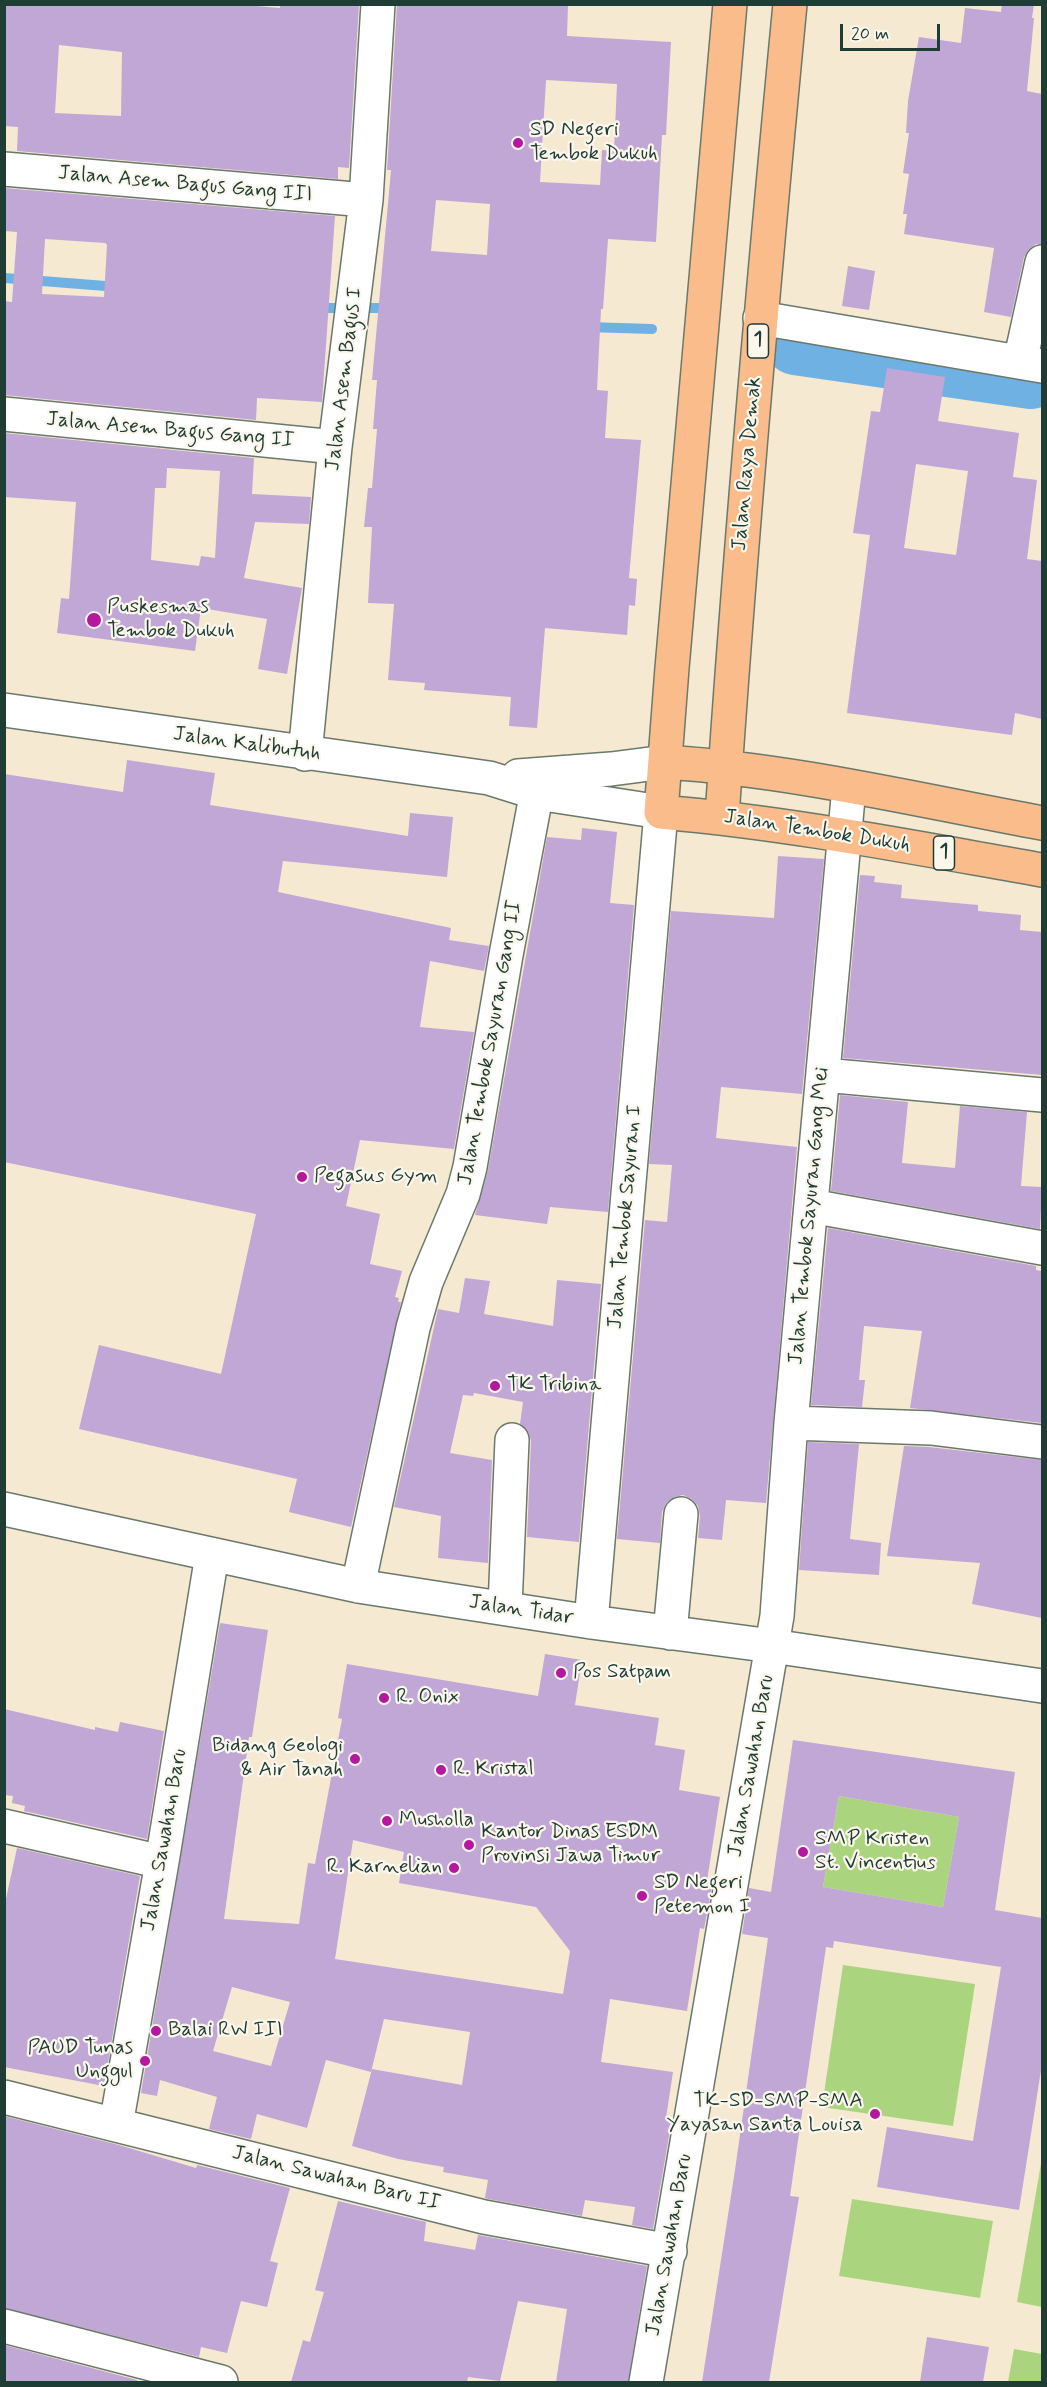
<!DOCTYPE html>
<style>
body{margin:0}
#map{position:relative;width:1047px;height:2387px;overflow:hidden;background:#f5e9d2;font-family:Mynerve,sans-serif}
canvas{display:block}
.frame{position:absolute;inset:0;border:6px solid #1f3d34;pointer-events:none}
.scale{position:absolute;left:840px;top:24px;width:100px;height:27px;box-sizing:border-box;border:3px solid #1f3d34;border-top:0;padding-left:8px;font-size:18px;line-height:21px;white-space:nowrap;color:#1f3d34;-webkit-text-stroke:4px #fbf7ec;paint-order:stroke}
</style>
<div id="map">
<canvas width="1047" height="2387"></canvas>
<div class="frame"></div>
<div class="scale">20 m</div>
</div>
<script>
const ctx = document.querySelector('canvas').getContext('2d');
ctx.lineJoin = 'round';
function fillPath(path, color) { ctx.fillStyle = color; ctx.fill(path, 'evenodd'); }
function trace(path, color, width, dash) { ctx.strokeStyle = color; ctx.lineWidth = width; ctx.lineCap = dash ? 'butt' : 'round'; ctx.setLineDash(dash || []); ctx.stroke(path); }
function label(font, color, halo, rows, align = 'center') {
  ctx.font = font + ' Mynerve,sans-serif'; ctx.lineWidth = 4.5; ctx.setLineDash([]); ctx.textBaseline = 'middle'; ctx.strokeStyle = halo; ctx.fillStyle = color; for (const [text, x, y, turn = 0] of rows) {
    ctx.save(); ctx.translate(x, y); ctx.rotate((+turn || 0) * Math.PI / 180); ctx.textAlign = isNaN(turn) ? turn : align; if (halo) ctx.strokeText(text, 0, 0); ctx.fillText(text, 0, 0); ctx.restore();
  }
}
fillPath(new Path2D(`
 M839 1796 959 1817 943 1907 823 1887Z
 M843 1965 975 1984 953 2126 822 2107Z
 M1042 2158V2307L1017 2302Z
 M852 2199 993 2221 980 2298 839 2276Z
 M1014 2349 1042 2354V2382H1008Z`), '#abd47f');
trace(new Path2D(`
 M4 278 118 287
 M315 305 322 308H392
 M587 327 652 329`), '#70b1e4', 10);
trace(new Path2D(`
 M795 345 1031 379`), '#70b1e4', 60);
fillPath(new Path2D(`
 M4 4H232L280 8V4H359L349 168 338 167V179L17 151 18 127 4 126ZM59 45 122 52 121 116 55 113Z
 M397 4H568L567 36 671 42 666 135H662L656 242 608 239 603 309H601L597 390 608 391 605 438 641 440 629 578 637 579 635 606 629 605 627 635 545 628 537 728 509 726 511 697 424 690 425 683 388 680 394 604 368 603 372 527H364L368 488H372L377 429H373L377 380H372L391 170H387ZM546 80 617 84 614 151 602 150 600 185 540 182ZM436 200 490 204 487 255 431 251Z
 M1002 4H1034L1032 18H1034L1027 91 1042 94V244H1036L1029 249 1024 257 1011 317 984 312 994 248 904 234 907 214H903L909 174 903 173 909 133H906L908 101 919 37 961 43 965 8 1001 12Z
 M4 188 335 216 322 402 257 398 256 420 4 395V301L12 302 17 232 4 231ZM45 239 105 243 107 245 104 297 42 294Z
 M848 266 875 271 869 310 842 306Z
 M887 368 945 377 938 421 1019 433 1013 477 1037 480 1027 559 1042 561V719L1015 713 1012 735 847 713 870 535 853 533 871 411 880 412ZM916 464 968 471 956 555 904 548Z
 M4 433 254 458 252 494 311 497 309 524 255 522 244 578 302 588 287 674 258 669 267 619 201 608 195 651 57 633 61 598 69 599 76 502 4 497ZM167 468 220 471 215 558 201 556 199 566 151 560 155 488H166Z
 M127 760 215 773 210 805 408 836 410 813 453 817 447 877 283 861 278 892 451 928 449 940 489 946 484 971 430 961 420 1027 474 1032 454 1149 360 1140 346 1206 380 1214 370 1264 402 1271 395 1297 399 1298 398 1302H401L351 1527 289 1512 297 1479 79 1429 99 1345 221 1374 256 1214 4 1162V774L123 792Z
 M582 828 617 832 610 903 634 905 608 1212 550 1207 547 1224 475 1215 488 1170 547 837 581 840Z
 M778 856 824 859 802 1094 721 1087 716 1138 797 1147 766 1503 726 1500 722 1540 698 1538 700 1516 698 1506 692 1499 683 1495 674 1497 666 1503 662 1512 660 1543 617 1539 645 1220 667 1222 672 1165 649 1164 671 911 774 918Z
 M860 875 875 876 874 882 902 885 901 898 978 905V911L1021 915 1020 930 1042 932V1075L843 1058Z
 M840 1095 908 1102 902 1163 955 1168 960 1106 1027 1112 1021 1186 1042 1187 1040 1229 831 1191Z
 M828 1228 1036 1266V1270L1042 1271V1423L910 1408 922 1331 864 1326 859 1380H865L862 1407 811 1405Z
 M465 1278 490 1281 484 1314 553 1326 557 1280 601 1284 579 1542 527 1537 531 1441 528 1431 520 1424 523 1402 474 1393 473 1396 463 1395 450 1453 492 1460 488 1563 438 1558 441 1516 394 1507 438 1309 459 1313Z
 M808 1442 859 1444 850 1539 881 1543 879 1575 799 1570Z
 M904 1446 929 1447 1042 1460V1618L972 1604 980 1563 887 1556Z
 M220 1623 268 1630 252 1737H249L224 1919 299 1924 308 1863 315 1864 342 1719 338 1718 347 1664 538 1696 545 1654 582 1660 575 1705 659 1718 655 1745 685 1750 679 1790 720 1797 707 1881 713 1882 704 1929 700 1928 687 2011 610 1999 601 2062 673 2072 666 2118 671 2119 669 2136 653 2229 632 2225 635 2207 585 2200 582 2216 488 2199 485 2198 488 2180 443 2172 444 2167 398 2159 352 2146 372 2069 462 2085 470 2032 384 2019 371 2072 326 2060 307 2128 257 2114 251 2139 209 2129 217 2097 160 2080 157 2096 141 2093ZM353 1840 404 1852 399 1883 536 1907 570 1951 563 1994 335 1959ZM232 1987 290 2002 271 2066 213 2051Z
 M4 1709 95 1730V1727L118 1732 120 1722 164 1731 147 1839 24 1811 25 1806 12 1803 13 1796 4 1795Z
 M793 1740 1015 1772 995 1910 1042 1918V2064L1019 2210 877 2187 887 2127 973 2141 1001 1967 834 1941 833 1948 826 1947 790 2196 799 2197 769 2382H702L735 2170 768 1938 742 1934 749 1888 771 1892ZM839 1796 959 1817 943 1907 823 1887Z
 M17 1848 140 1876 104 2086 4 2067V1908Z
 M4 2116 119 2145 196 2168 197 2165 290 2188 270 2261 278 2263 267 2307 241 2301 227 2353 201 2347 199 2357 4 2308Z
 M338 2201 426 2222 424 2241 475 2250 478 2235 647 2266 628 2382H556L567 2309 518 2301 500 2381 468 2377 467 2382H291L303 2340 310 2342 324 2292 315 2290Z
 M927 2337 989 2347 983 2382H920Z
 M4 2345 137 2380V2382H4Z`), '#c0a7d6');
const minor = new Path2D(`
 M4 169 366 200
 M760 318 1042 366
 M1020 362 1042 262
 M4 414 335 447
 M4 710 489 778 537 793 661 812 591 1622
 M305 754 335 447 366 200 378 4
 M518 776 611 769 665 762
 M824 1075 1042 1095
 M811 1206 1042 1248
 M791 1423 931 1428 1042 1442
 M4 1509 358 1586 591 1622 772 1646 1042 1686
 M358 1586 413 1328 426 1282 463 1194 470 1167 506 955 540 775
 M505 1607 512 1440
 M670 1633 681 1514
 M4 1826 162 1862
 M4 2097 484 2217 670 2251
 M116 2125 162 1862 212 1555
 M4 2326 221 2382
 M646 2382 777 1616 791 1423 849 787`);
const highway = new Path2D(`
 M730 4 672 668 661 812C789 823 916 848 1042 870
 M665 762C792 770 917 800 1042 823
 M722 817C740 546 764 275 790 4`);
trace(minor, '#6a796b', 36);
trace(highway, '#6a796b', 36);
trace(minor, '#fff', 33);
trace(highway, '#f9bc8a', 33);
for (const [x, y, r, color] of [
 [518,143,6,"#b5179e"],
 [94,620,8,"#b5179e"],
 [302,1177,6,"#b5179e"],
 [495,1386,6,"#b5179e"],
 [561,1673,6,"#b5179e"],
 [384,1698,6,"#b5179e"],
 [355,1759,6,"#b5179e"],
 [441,1770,6,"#b5179e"],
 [387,1821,6,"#b5179e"],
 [469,1845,6,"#b5179e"],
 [803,1852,6,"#b5179e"],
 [454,1868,6,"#b5179e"],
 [642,1896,6,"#b5179e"],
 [156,2031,6,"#b5179e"],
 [145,2061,6,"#b5179e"],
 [875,2114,6,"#b5179e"]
]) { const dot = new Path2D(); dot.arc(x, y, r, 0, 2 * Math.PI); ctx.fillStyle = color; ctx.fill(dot); trace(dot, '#fbf7ec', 2); }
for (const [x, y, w] of [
 [758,341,21],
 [944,853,21]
]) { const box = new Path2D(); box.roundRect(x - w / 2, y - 17, w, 34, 4.5); ctx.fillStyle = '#fbf7ec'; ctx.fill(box); trace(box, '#1f3d34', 1.5); }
label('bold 20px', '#1f3d34', null, [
 ["1",758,341],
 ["1",944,853]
]);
label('21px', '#1f3d34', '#fbf7ec', [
 ["SD Negeri",530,131],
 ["Tembok Dukuh",530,155],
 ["Puskesmas",107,608],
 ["Tembok Dukuh",107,632],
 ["Pegasus Gym",314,1177],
 ["TK Tribina",507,1386],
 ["Pos Satpam",573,1673],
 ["R. Onix",396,1698],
 ["Bidang Geologi",343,1747,"right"],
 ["& Air Tanah",343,1771,"right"],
 ["R. Kristal",453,1770],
 ["Musholla",399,1821],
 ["Kantor Dinas ESDM",481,1833],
 ["Provinsi Jawa Timur",481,1857],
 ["SMP Kristen",815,1840],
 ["St. Vincentius",815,1864],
 ["R. Karnelian",442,1868,"right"],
 ["SD Negeri",654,1884],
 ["Petemon I",654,1908],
 ["Balai RW III",168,2031],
 ["PAUD Tunas",133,2049,"right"],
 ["Unggul",133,2073,"right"],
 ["TK-SD-SMP-SMA",863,2102,"right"],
 ["Yayasan Santa Louisa",863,2126,"right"]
], 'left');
label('21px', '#1f3d34', '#fbf7ec', [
 ["Jalan Asem Bagus Gang III",185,185,5],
 ["Jalan Asem Bagus I",345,379,-83],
 ["Jalan Asem Bagus Gang II",170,431,5],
 ["Jalan Raya Demak",748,464,-85],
 ["Jalan Kalibutuh",247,745,8],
 ["Jalan Tembok Dukuh",817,832,9],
 ["Jalan Tembok Sayuran Gang II",491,1043,-80],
 ["Jalan Tembok Sayuran Gang Mei",810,1216,-85],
 ["Jalan Tembok Sayuran I",626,1217,-85],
 ["Jalan Tidar",521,1611,9],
 ["Jalan Sawahan Baru",752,1766,-80],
 ["Jalan Sawahan Baru",165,1840,-80],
 ["Jalan Sawahan Baru II",336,2179,14],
 ["Jalan Sawahan Baru",670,2245,-80]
]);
</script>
